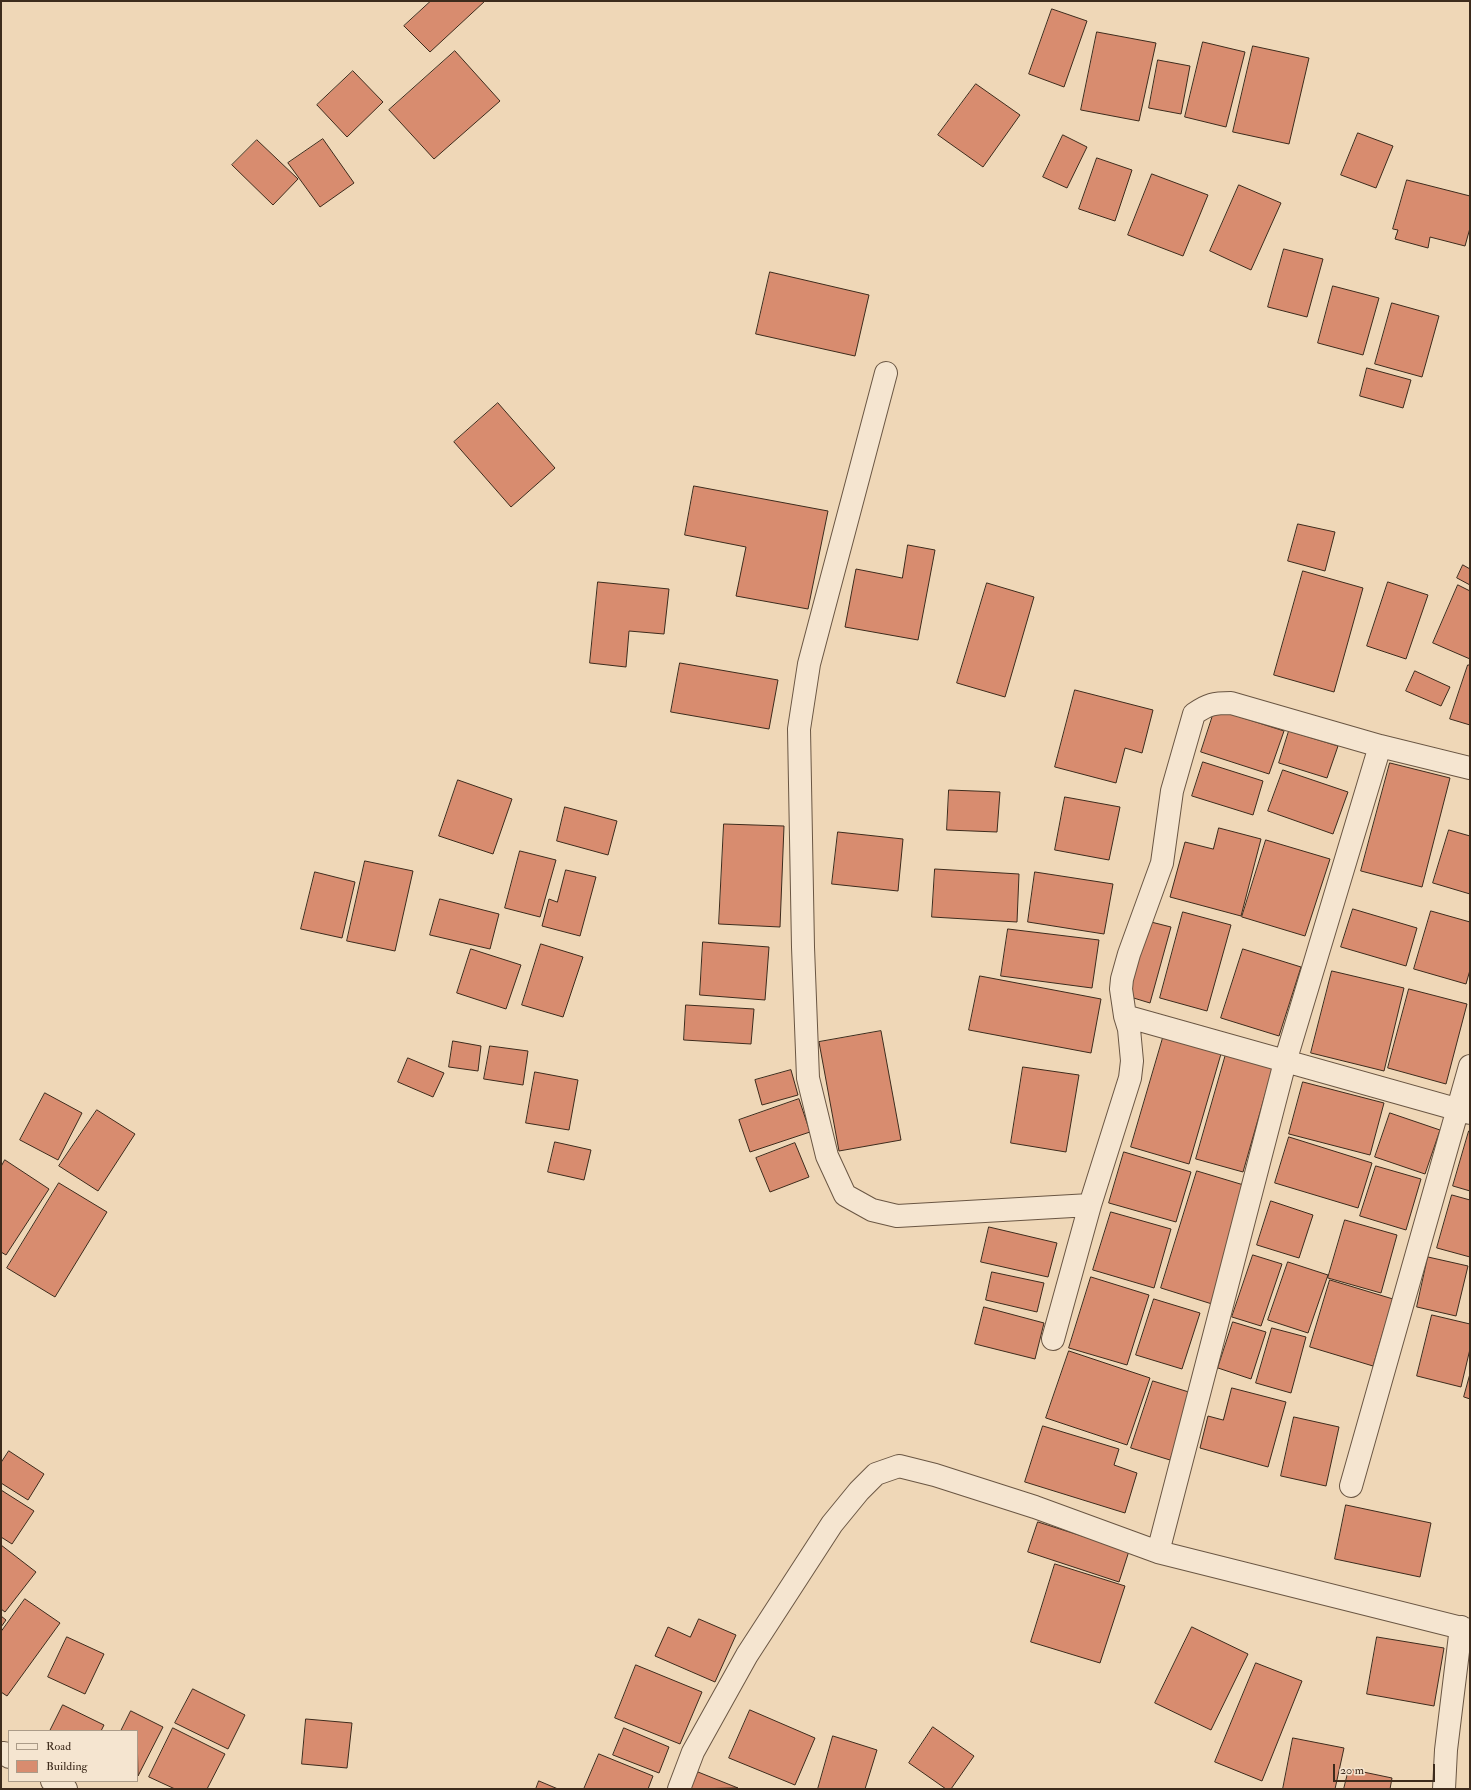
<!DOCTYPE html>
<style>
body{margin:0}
#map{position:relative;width:1471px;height:1790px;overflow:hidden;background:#efd7b7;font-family:"IM FELL Double Pica",serif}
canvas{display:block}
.frame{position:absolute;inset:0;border:2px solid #3d2b1c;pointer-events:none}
.legend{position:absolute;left:8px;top:1730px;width:130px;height:52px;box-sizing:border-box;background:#f5e5d0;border:1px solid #ab9b88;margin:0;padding:5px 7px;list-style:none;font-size:12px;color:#3d2b1c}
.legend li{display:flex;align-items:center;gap:8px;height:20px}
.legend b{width:20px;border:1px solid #ab9b88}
.scale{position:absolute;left:1333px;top:1764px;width:102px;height:18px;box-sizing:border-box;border:2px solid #3d2b1c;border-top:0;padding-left:5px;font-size:12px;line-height:14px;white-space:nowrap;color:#3d2b1c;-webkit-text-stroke:3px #f5e5d0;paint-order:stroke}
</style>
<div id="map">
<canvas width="1471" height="1790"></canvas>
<div class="frame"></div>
<ul class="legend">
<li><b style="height:5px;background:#f5e5d0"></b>Road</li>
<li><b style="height:11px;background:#d88c6f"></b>Building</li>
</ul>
<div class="scale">20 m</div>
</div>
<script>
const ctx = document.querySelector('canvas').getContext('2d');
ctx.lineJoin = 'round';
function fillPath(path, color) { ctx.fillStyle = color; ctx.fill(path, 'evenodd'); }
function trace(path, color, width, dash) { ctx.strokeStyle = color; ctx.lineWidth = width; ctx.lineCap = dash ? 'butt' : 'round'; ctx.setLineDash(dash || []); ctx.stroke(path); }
const building = new Path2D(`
 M431 1H485L430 52 404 26Z
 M1052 9 1087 21 1064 87 1029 74Z
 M1097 32 1156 43 1139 121 1081 110Z
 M1203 42 1245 52 1226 127 1185 117Z
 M1253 46 1309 58 1289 144 1233 132Z
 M455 51 500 101 434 159 389 110Z
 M1158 60 1190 66 1181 114 1149 108Z
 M353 71 383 102 347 137 317 105Z
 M976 84 1020 115 983 167 938 135Z
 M1358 133 1393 146 1376 188 1341 175Z
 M1063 135 1087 147 1067 188 1043 177Z
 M323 139 354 183 320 207 288 163Z
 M257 140 298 179 273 205 232 165Z
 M1097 158 1132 170 1115 221 1079 209Z
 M1152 174 1208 195 1183 256 1128 235Z
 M1407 180 1470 196V228L1465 246 1430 237 1428 248 1395 239 1398 230 1393 229Z
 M1239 185 1281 203 1251 270 1210 251Z
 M1284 249 1323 259 1307 317 1268 307Z
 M770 272 869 295 855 356 756 334Z
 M1333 286 1379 298 1363 355 1318 343Z
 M1392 303 1439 316 1422 377 1375 364Z
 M1367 368 1411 380 1403 408 1360 396Z
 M498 403 555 468 511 507 454 442Z
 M694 486 828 511 808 609 736 596 746 547 685 535Z
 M1298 524 1335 532 1325 571 1288 561Z
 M908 545 935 550 918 640 845 627 856 569 902 578Z
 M1463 565 1470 569V585L1457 578Z
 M1303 571 1363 588 1334 692 1274 675Z
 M598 582 669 589 664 634 629 631 626 667 590 663Z
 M1388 582 1428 595 1406 659 1367 646Z
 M987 583 1034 597 1005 697 957 683Z
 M1458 585 1470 591V659L1433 643Z
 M680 663 778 680 769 729 671 712Z
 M1468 665H1470V725L1450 719Z
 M1415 671 1450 687 1441 706 1406 691Z
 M1075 690 1153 710 1142 753 1125 748 1116 783 1055 767Z
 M1215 709 1284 731 1269 774 1201 752Z
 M1289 731 1338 746 1327 778 1279 763Z
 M1203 762 1263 781 1253 815 1192 796Z
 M1390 763 1450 778 1422 887 1361 871Z
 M1283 770 1348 792 1333 834 1268 811Z
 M458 780 512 799 493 854 439 836Z
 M949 790 1000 792 997 832 947 830Z
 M1065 797 1120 807 1109 860 1055 850Z
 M565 807 617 821 608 855 557 841Z
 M724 824 784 826 780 927 719 924Z
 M1219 828 1261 839 1241 916 1170 897 1185 842 1213 849Z
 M1449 830 1470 836V894L1433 883Z
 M838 832 903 839 898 891 832 884Z
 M1266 840 1330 859 1305 936 1242 917Z
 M520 851 556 860 540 917 505 908Z
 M365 861 413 871 395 951 347 941Z
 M935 869 1019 874 1017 922 932 917Z
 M566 870 596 877 580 936 542 926 549 899 557 902Z
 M315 872 355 882 342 938 301 929Z
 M1035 872 1113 884 1104 934 1028 922Z
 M440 899 499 914 490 949 430 935Z
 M1353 909 1417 928 1406 966 1341 947Z
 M1431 911 1470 922V970L1466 984 1414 969Z
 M1183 912 1231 925 1207 1011 1160 998Z
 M1147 921 1171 927 1150 1003 1127 996Z
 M1008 929 1099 940 1092 988 1001 976Z
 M703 942 769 947 765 1000 700 995Z
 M541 944 583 957 563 1017 522 1005Z
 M471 949 521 965 506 1009 457 993Z
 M1243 949 1301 967 1279 1036 1221 1018Z
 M1332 971 1404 988 1384 1071 1311 1053Z
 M980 976 1101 999 1091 1053 969 1030Z
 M1409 989 1467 1004 1446 1084 1388 1068Z
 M686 1005 754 1009 751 1044 684 1040Z
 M881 1031 901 1140 839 1151 819 1042Z
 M1165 1031 1223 1047 1189 1164 1131 1147Z
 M453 1041 481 1046 478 1071 449 1067Z
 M490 1046 528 1051 523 1085 484 1079Z
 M1228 1047 1275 1060 1243 1172 1196 1159Z
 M408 1058 444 1073 433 1097 398 1082Z
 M1023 1067 1079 1075 1066 1152 1011 1143Z
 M791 1070 798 1095 762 1105 755 1080Z
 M535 1072 578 1080 569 1130 526 1123Z
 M1303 1082 1384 1103 1370 1155 1289 1134Z
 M45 1093 82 1113 58 1160 20 1140Z
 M799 1099 810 1132 750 1152 739 1120Z
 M97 1110 135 1134 98 1191 59 1166Z
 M1390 1113 1440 1130 1425 1174 1375 1157Z
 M1469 1131H1470V1191L1453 1186Z
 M1289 1137 1372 1163 1358 1208 1275 1183Z
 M555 1142 591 1150 584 1180 548 1172Z
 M795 1143 809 1177 770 1192 756 1158Z
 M1124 1152 1191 1172 1176 1222 1109 1203Z
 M5 1160 49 1189 6 1255 1 1252V1167Z
 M1376 1166 1421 1179 1406 1230 1360 1216Z
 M1197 1171 1247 1186 1212 1304 1161 1288Z
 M59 1183 107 1212 55 1297 7 1268Z
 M1452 1195 1470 1200V1257L1437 1248Z
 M1271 1201 1313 1215 1299 1258 1257 1245Z
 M1111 1212 1171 1229 1154 1288 1093 1270Z
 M1345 1220 1397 1235 1381 1293 1328 1278Z
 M989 1227 1057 1243 1048 1277 981 1262Z
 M1253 1255 1282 1264 1261 1326 1232 1317Z
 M1428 1257 1468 1266 1456 1316 1417 1307Z
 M1288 1262 1328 1275 1308 1333 1268 1320Z
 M992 1272 1044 1283 1037 1312 986 1300Z
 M1091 1277 1149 1295 1127 1365 1069 1348Z
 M1330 1280 1393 1299 1373 1366 1310 1347Z
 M1154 1299 1200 1313 1182 1369 1136 1355Z
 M984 1307 1044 1323 1035 1359 975 1344Z
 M1432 1315 1470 1324V1349L1461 1387 1417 1376Z
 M1233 1322 1266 1332 1251 1379 1218 1368Z
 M1272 1328 1306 1337 1291 1393 1256 1383Z
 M1069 1351 1150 1378 1127 1445 1046 1418Z
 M1470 1374V1399L1464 1397Z
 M1153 1381 1192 1393 1170 1460 1131 1448Z
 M1232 1388 1286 1402 1268 1467 1200 1448 1208 1416 1223 1420Z
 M1294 1417 1339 1427 1326 1486 1281 1476Z
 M1043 1426 1119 1449 1114 1465 1137 1473 1125 1513 1025 1482Z
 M9 1451 44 1474 28 1500 1 1483V1463Z
 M1 1490 34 1511 12 1544 1 1537Z
 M1346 1505 1431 1523 1420 1577 1335 1559Z
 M1038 1522 1129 1551 1119 1582 1028 1552Z
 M1 1545 36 1572 5 1612 1 1609Z
 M1055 1564 1125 1586 1100 1663 1031 1642Z
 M25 1599 60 1623 7 1696 1 1692V1632Z
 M1 1616 6 1620 1 1627Z
 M699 1619 736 1635 715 1682 655 1656 668 1627 690 1637Z
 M1192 1627 1248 1654 1211 1730 1155 1703Z
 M67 1637 104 1654 85 1694 48 1677Z
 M1377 1637 1444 1648 1434 1706 1367 1694Z
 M1256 1663 1302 1681 1262 1781 1215 1762Z
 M636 1665 702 1692 680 1744 615 1718Z
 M193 1689 245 1715 228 1749 175 1723Z
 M63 1705 104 1725 101 1731H50Z
 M750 1710 815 1738 795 1785 729 1758Z
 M131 1711 163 1727 138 1776 137 1731H121Z
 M306 1719 352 1723 347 1768 302 1764Z
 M933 1727 974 1756 951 1789H946L909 1763Z
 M173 1728 225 1754 207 1789H175L149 1777Z
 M624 1728 669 1747 659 1773 613 1755Z
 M833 1736 877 1750 865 1789H818Z
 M1293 1738 1344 1748 1335 1789H1283Z
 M599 1754 653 1776 648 1789H584Z
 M1349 1769 1392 1778 1390 1789H1344Z
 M698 1772 738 1788 691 1789Z
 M539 1781 558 1789H536Z`);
fillPath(building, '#d88c6f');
trace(building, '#3d2b1c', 1);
const minor = new Path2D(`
 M886 373 809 664 799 729 803 947 808 1078 827 1156 845 1195 872 1210 897 1216 1090 1205
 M1125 1016 1470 1113
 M1053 1339 1090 1205 1130 1078 1132 1061 1129 1029 1125 1016 1121 989 1122 979 1129 954 1162 863 1172 791 1194 714C1208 704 1214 703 1231 703L1380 746 1470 768
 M1351 1486 1470 1066
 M1158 1552 1285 1062 1380 746
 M4 1753 9 1757
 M52 1781 66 1789
 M679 1789 693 1752 747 1655 832 1524 859 1491 876 1474 899 1466 935 1475 1035 1507 1158 1552 1470 1630
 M1444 1789 1446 1750 1461 1627`);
trace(minor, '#6a5643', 24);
trace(minor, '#f5e5d0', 22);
</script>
